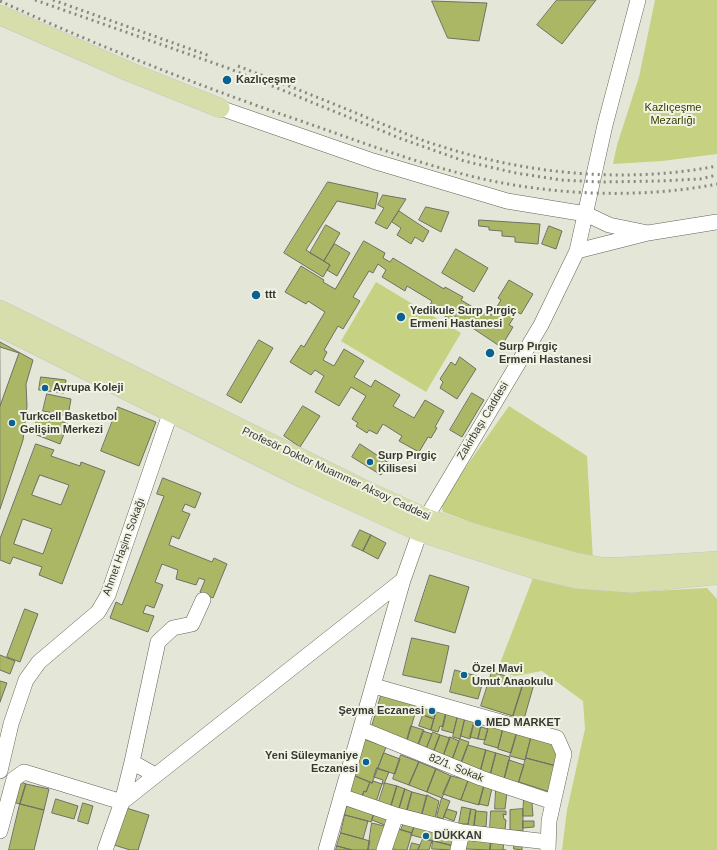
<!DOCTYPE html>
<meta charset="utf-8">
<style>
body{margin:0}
canvas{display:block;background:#e4e7d8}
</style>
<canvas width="717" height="850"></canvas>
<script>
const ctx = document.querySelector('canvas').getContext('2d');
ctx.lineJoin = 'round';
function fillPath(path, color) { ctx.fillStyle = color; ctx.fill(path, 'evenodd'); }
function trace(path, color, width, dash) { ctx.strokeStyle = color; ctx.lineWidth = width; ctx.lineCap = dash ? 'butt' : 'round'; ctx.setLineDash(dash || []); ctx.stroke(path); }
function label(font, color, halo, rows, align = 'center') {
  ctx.font = font + ' Helvetica,sans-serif'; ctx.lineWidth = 4; ctx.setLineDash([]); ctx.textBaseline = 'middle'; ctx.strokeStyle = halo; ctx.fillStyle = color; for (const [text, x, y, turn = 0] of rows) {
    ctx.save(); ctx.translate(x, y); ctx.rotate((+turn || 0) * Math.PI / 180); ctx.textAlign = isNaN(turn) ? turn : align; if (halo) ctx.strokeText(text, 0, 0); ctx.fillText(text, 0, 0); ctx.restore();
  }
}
fillPath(new Path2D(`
 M655 0H717V154L662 161 613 164 617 145 639 77Z
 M376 282 461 333 426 392 341 341Z
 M509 406 587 456 593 560 523 541 443 512 441 502Z
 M533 578 635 592 707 588 717 599V850H562L567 810 585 729 583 701 542 671 515 676 497 671Z`), '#c6d182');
const building = new Path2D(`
 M557 0H596L562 44 537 25Z
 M432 1 487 3 479 41 448 38Z
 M328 182 378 193 375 209 337 201 306 250 330 265 323 277 284 253Z
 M383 195 406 199 387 229 375 223 384 208 378 205Z
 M426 207 449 212 441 232 419 220Z
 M399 211 429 231 423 242 415 237 411 244 397 235 401 228 392 222Z
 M479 220 540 224 538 244 515 242V237L502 236V231L489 230V227L479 226Z
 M326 225 340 233 324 261 310 253Z
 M549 226 562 231 556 249 542 244Z
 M364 241 385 253 383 258 390 262 393 258 444 289 445 287 463 297 461 300 486 315 487 312 492 315 501 300 498 298 509 280 533 294 521 314 517 312 509 325 513 327 501 347 453 315 450 319 429 307 432 301 407 286 405 291 382 277 386 270 378 264 373 273 369 271 353 297 360 301 343 329 338 326 324 350 327 352 323 360 334 366 344 349 364 361 354 377 371 387 375 380 400 395 393 406 414 418 425 400 444 411 435 427 437 428 431 438 428 437 419 452 399 441 402 436 383 424 377 434 369 430 367 433 356 426 358 423 352 419 366 396 351 387 339 406 315 392 324 376 315 370 311 375 290 362 301 345 304 347 325 312 308 301 306 304 285 292 301 266 324 280 323 282 335 289Z
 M335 244 350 253 337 276 327 270 330 265 324 261Z
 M456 249 488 268 474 292 442 273Z
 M259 340 273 348 241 403 227 395Z
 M0 342 33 360 26 384 27 406 23 440 0 509Z
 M0 347 19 353 0 406Z
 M460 357 476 369 457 399 440 388 443 382 440 379 451 362 455 365Z
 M41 377 66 380 64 393 39 390Z
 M472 393 484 400 462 437 450 430Z
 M47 394 71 399 68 416 43 411Z
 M303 406 320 416 300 447 284 436Z
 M118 407 156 422 139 466 101 451Z
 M40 413 68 424 60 444 32 433Z
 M36 444 54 450 51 456 80 466 81 462 105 471 62 584 39 575 42 567 13 557 10 564 0 560V539ZM40 475 69 485 61 505 32 495ZM23 519 52 529 43 554 14 544Z
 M360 444 389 463 381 475 352 457Z
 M163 478 201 493 195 508 185 504 182 511 190 514 179 539 172 536 169 545 212 562 214 558 227 564 213 598 200 592 205 580 199 578 196 585 176 579 178 570 162 564 155 582 163 585 154 608 146 605 143 613 154 616 148 632 110 618 116 602 122 605 164 496 157 494Z
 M360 530 371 535 363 551 352 546Z
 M371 535 386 543 378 559 363 551Z
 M430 575 469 587 455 633 415 621Z
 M25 609 38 614 20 662 7 657Z
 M412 638 449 646 441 683 403 675Z
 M0 655 15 661 10 674 0 670Z
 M455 670 484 678 478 699 450 692Z
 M492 672 524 681 513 716 481 706Z
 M0 681 7 683 0 702Z
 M524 681 534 684 524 719 513 716Z
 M383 689 419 700 407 741 371 730Z
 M419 700 427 702 423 715 415 713Z
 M427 702 438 706 434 719 423 715Z
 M438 705 447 710 443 727 440 726 438 732 431 730Z
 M447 708 459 711 453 733 442 730Z
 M423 715 434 719 431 730 419 726Z
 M458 715 465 717 460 739 453 737Z
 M466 716 475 719 470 739 461 736Z
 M475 719 482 721 478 739 470 737Z
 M490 722 504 725 498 748 484 744Z
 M504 725 518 729 511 753 498 749Z
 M411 726 424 730 417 748 406 744Z
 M481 727 488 729 485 740 478 739Z
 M423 731 432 734 425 751 417 748Z
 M433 732 440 735 432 756 425 753Z
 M517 732 531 737 525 760 510 756Z
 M532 734 560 746V767L526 758Z
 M440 735 450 738 442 759 432 756Z
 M450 737 459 741 451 763 442 760Z
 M364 739 386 747 372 783 352 775Z
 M460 739 469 742 460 767 451 763Z
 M468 745 486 750 480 773 460 766Z
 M486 750 496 753 490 776 480 773Z
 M384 753 400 759 395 774 378 769Z
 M496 753 510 757 504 780 490 776Z
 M401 755 419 762 409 785 393 779Z
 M526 758 560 767 553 793 519 782Z
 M509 760 524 765 518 784 504 780Z
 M419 762 436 769 427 792 409 785Z
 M377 768 389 772 384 784H382L383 780 374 777Z
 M436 769 451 776 442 798 427 792Z
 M353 775 370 782 366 792 364 791 361 799 347 795Z
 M451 776 468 780 461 800 443 794Z
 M469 780 484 786 479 805 461 800Z
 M373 781 382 784 376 802 361 799 364 791 366 792 370 782 372 783Z
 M21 782 26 784 20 804 16 803Z
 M385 783 397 786 391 806 378 804Z
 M26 784 49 789 44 810 20 804Z
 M397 786 405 789 399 809 391 806Z
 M484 786 492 788 488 806 479 804Z
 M405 789 412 792 407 811 399 809Z
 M496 789 507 792 505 809H495Z
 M412 792 427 796 422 814 407 810Z
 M427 795 439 801 435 818 422 814Z
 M442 798 450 801 443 819 437 817V815Z
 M524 798 534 801 532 804 533 816H523Z
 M56 799 78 806 74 819 52 813Z
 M83 803 93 806 88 824 78 821Z
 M20 804 44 810 34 850H9Z
 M347 806 374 814 371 822 345 815Z
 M123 807 149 815 138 850H130L111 844Z
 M462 807 471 809 468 824H459Z
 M447 809 457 812 454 821 444 817Z
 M471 809 476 810 474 828 468 827Z
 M523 809V831H510V810Z
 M375 811 391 817 387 826 372 820Z
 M476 811 487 812 486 827 474 826Z
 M491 811H506V815L503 814 504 819 506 820 505 830 490 829Z
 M345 815 368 821 363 839 341 833Z
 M523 821H534V827L523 828Z
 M372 823 388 827 379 850H368Z
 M404 823 414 827 412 833 401 830Z
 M415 825 437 833 434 841 411 835Z
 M396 828 412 833 407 850H396L388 847Z
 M437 832 457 836 454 846 434 841Z
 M341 833 370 841 368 850H352L337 846Z
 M468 838 491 842 490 850 466 849Z
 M423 839 432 841 429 850H418Z
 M491 840 504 841 503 850H506H490Z
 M433 841 454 846V850L432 849Z
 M514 841H522V850L514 849Z
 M412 843 420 845 418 850H410Z
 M337 846 352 850H336Z`);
fillPath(building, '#acb766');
trace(building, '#6e7063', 1);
const minor = new Path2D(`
 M220 108 373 161 507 201 586 214 609 225 648 233
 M577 251 648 233 717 222
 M426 518 541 325 577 251 605 125 638 0
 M374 686 557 738 564 754 549 821 548 850
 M361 729 481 778 553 802
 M0 771 11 724 26 680 39 662 98 612 108 595 171 411
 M155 775 132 762 158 642 173 628 192 624 203 600
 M341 796 396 815 462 832 548 842
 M0 831 14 779 24 772 122 802 403 580
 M105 850 122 802 132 762
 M326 850 403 580 420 532
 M384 850 396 815
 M458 850 462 832`);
const major = new Path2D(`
 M0 15 130 72 220 108
 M0 310 367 491 426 518 452 527 574 562 602 567H620L717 561
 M0 327 304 479 420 532 534 569 577 579 631 583 717 575`);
trace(minor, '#616457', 16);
trace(major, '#c7c8c6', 20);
trace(minor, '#fff', 15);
trace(major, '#d7deac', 19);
trace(new Path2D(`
 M35 0 228 68 402 139 464 161 516 173 561 180 601 182 660 181 700 179 717 175
 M53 0 210 56
 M0 1C98 46 199 86 301 121 353 139 405 159 459 173 539 195 636 200 717 184
 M238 66C284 84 330 102 375 121 396 129 416 139 437 145 525 174 626 184 717 166`), '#888a80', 3, [2, 4]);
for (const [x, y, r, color] of [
 [227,80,5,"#0a6293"],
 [256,295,5,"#0a6293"],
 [401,317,5,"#0a6293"],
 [490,353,5,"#0a6293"],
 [45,388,4,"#0a6293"],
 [12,423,4,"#0a6293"],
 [370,462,4,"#0a6293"],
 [464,675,4,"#0a6293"],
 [432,711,4,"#0a6293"],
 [478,723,4,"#0a6293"],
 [366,762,4,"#0a6293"],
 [426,836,4,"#0a6293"]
]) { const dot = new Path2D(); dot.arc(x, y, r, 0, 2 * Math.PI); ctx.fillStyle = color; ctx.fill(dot); trace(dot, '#f1f4e5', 1.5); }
label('bold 11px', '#383933', '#f1f4e5', [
 ["Kazlıçeşme",236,80],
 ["ttt",265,295],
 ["Yedikule Surp Pırgiç",410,311],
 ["Ermeni Hastanesi",410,324],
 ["Surp Pırgiç",499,347],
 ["Ermeni Hastanesi",499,360],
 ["Avrupa Koleji",53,388],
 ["Turkcell Basketbol",20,417],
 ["Gelişim Merkezi",20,430],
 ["Surp Pırgiç",378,456],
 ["Kilisesi",378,469],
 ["Özel Mavi",472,669],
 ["Umut Anaokulu",472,682],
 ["Şeyma Eczanesi",424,711,"right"],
 ["MED MARKET",486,723],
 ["Yeni Süleymaniye",358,756,"right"],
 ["Eczanesi",358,769,"right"],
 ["DÜKKAN",434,836]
], 'left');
label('11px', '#383e00', '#f1f4e5', [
 ["Kazlıçeşme",673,108],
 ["Mezarlığı",673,121]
]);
label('11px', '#383933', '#f1f4e5', [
 ["Zakirbaşı Caddesi",483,421,-59],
 ["Profesör Doktor Muammer Aksoy Caddesi",336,474,25],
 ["Ahmet Haşim Sokağı",124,547,-70],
 ["82/1. Sokak",456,768,22]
]);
</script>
